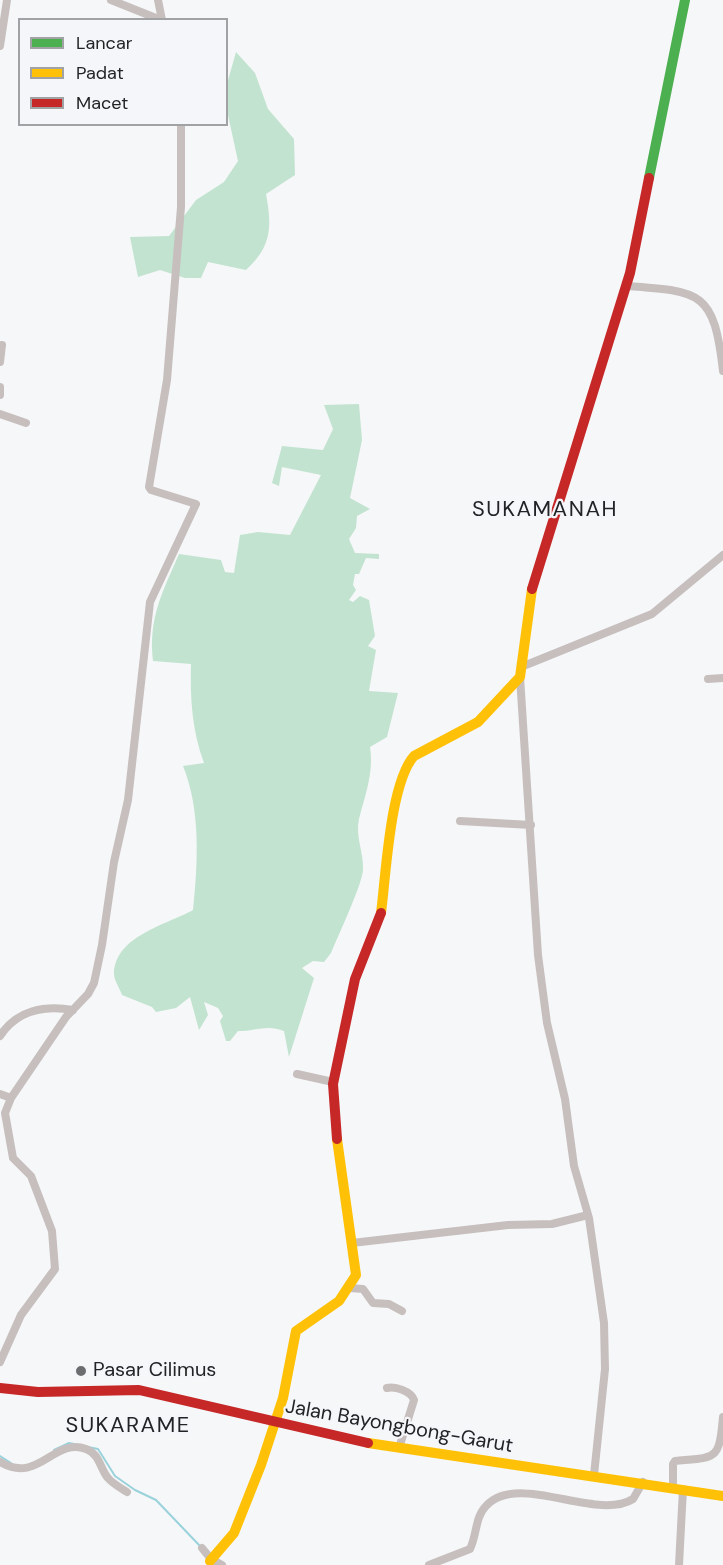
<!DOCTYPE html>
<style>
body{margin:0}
#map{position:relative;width:723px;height:1565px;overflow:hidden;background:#f6f7f9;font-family:"DM Sans",sans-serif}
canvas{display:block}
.legend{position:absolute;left:18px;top:18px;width:210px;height:108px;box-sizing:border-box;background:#f5f6fa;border:2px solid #a1a2a4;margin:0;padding:8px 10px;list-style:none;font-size:18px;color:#222324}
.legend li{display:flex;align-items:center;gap:12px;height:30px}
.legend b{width:30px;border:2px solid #a1a2a4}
</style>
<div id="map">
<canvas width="723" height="1565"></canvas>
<ul class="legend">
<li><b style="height:8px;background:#4caf50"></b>Lancar</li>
<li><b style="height:8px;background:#ffc107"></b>Padat</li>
<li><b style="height:8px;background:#c62828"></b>Macet</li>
</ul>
</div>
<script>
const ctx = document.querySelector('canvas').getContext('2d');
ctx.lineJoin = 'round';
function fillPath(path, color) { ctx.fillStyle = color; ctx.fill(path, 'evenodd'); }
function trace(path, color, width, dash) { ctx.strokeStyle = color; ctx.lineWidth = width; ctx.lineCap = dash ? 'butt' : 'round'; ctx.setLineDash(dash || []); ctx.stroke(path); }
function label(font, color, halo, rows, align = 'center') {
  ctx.font = font + ' "DM Sans",sans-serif'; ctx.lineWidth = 4.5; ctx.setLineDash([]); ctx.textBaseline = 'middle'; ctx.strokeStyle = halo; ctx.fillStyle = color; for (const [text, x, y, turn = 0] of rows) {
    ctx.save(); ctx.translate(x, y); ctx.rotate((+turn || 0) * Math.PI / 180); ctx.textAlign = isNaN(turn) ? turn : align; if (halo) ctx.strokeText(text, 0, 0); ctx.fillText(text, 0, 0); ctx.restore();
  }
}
fillPath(new Path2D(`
 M236 52 255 73 268 109 294 139 295 175 266 194C272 227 272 246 246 270L208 262 201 278H185L160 270 138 277 130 237 169 236 196 200 224 182 238 161 226 106 227 84Z
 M359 404 362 440 350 498 370 509 357 516 356 528 349 539 355 553 379 554V559L366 558 359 574H355L353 585 356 590 349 600 353 602 360 596 369 600 375 636 368 646 376 650 369 691 398 693 387 737 370 747C374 773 365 795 359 819 355 836 364 853 363 870 362 885 338 936 331 953L324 962 313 961 302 968 314 978 289 1057 284 1031C268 1024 255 1031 238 1031L230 1041H226L220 1021 223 1016 218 1008 204 1002 208 1015 199 1030 190 997 176 1008 156 1012 152 1007 122 995C120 989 114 980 114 974 115 936 166 925 193 910 198 864 201 810 183 766L204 763C192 731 190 698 191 664L153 661C148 618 163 591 179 554L221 560 225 572 234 573 240 535 258 532 290 535 321 475 282 467 279 486 272 483 282 446 323 450 333 429 324 405Z`), '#c2e3d0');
trace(new Path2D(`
 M88 1447 98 1449 115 1476 135 1490 156 1500 200 1546
 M54 1450 69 1443 74 1444
 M0 1456 11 1463`), '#9ad2db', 2);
trace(new Path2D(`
 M111 0 161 20
 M158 0 162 20
 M0 46 7 0
 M626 286C702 291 714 292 723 371
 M0 362 2 345
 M0 387V395
 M0 414 26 423
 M521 667 652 614 723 555
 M520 677 538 955 547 1023 565 1099 574 1166 589 1218 604 1323 605 1369 594 1475
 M708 679 723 678
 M460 821 531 825
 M0 1036C17 1010 45 1005 73 1010
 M297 1074 333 1082
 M0 1094 11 1098
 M352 1243 508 1225 552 1224 588 1215
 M350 1288 363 1289 373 1303 389 1304 402 1311
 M0 1362 21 1315 55 1269 52 1231 31 1176 13 1158 5 1113 11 1098 66 1017 88 994 94 983 102 945 114 862 128 800 150 602 196 504 151 490 149 487 167 380 181 207V124
 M387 1388C395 1386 411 1391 414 1400L399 1448
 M0 1462C38 1485 54 1437 86 1449 100 1454 100 1469 108 1478 113 1484 121 1488 127 1492
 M673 1487V1464L675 1461C717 1457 719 1461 723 1417
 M202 1548 211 1559 222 1565
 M429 1565 470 1549C477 1535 475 1517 486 1506 518 1471 596 1522 633 1499L643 1482
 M679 1565 683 1489`), '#c7bfbe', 8);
trace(new Path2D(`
 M649 178 685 0`), '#4caf50', 10);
trace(new Path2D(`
 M381 913C386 875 390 783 414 756L478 722 520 677 532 589
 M368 1443 723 1496
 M210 1561 234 1533 261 1465 283 1398 296 1331 339 1301 356 1275 337 1139`), '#ffc107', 10);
trace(new Path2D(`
 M532 589 630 273 649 178
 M337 1139 333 1084 355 979 381 913
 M0 1388 38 1392 139 1390 368 1443`), '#c62828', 10);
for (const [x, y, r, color] of [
 [81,1371,6,"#6c6d6f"]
]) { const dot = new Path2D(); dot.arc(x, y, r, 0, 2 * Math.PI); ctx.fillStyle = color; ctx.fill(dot); trace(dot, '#f5f6fa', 2); }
label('20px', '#222324', '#f5f6fa', [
 ["Pasar Cilimus",93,1371]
], 'left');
label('20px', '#222324', '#f5f6fa', [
 ["Jalan Bayongbong-Garut",399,1427,10]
]);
ctx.letterSpacing = '1.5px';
label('22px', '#222324', '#f5f6fa', [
 ["SUKAMANAH",545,510],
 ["SUKARAME",128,1426]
]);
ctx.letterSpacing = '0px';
</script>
